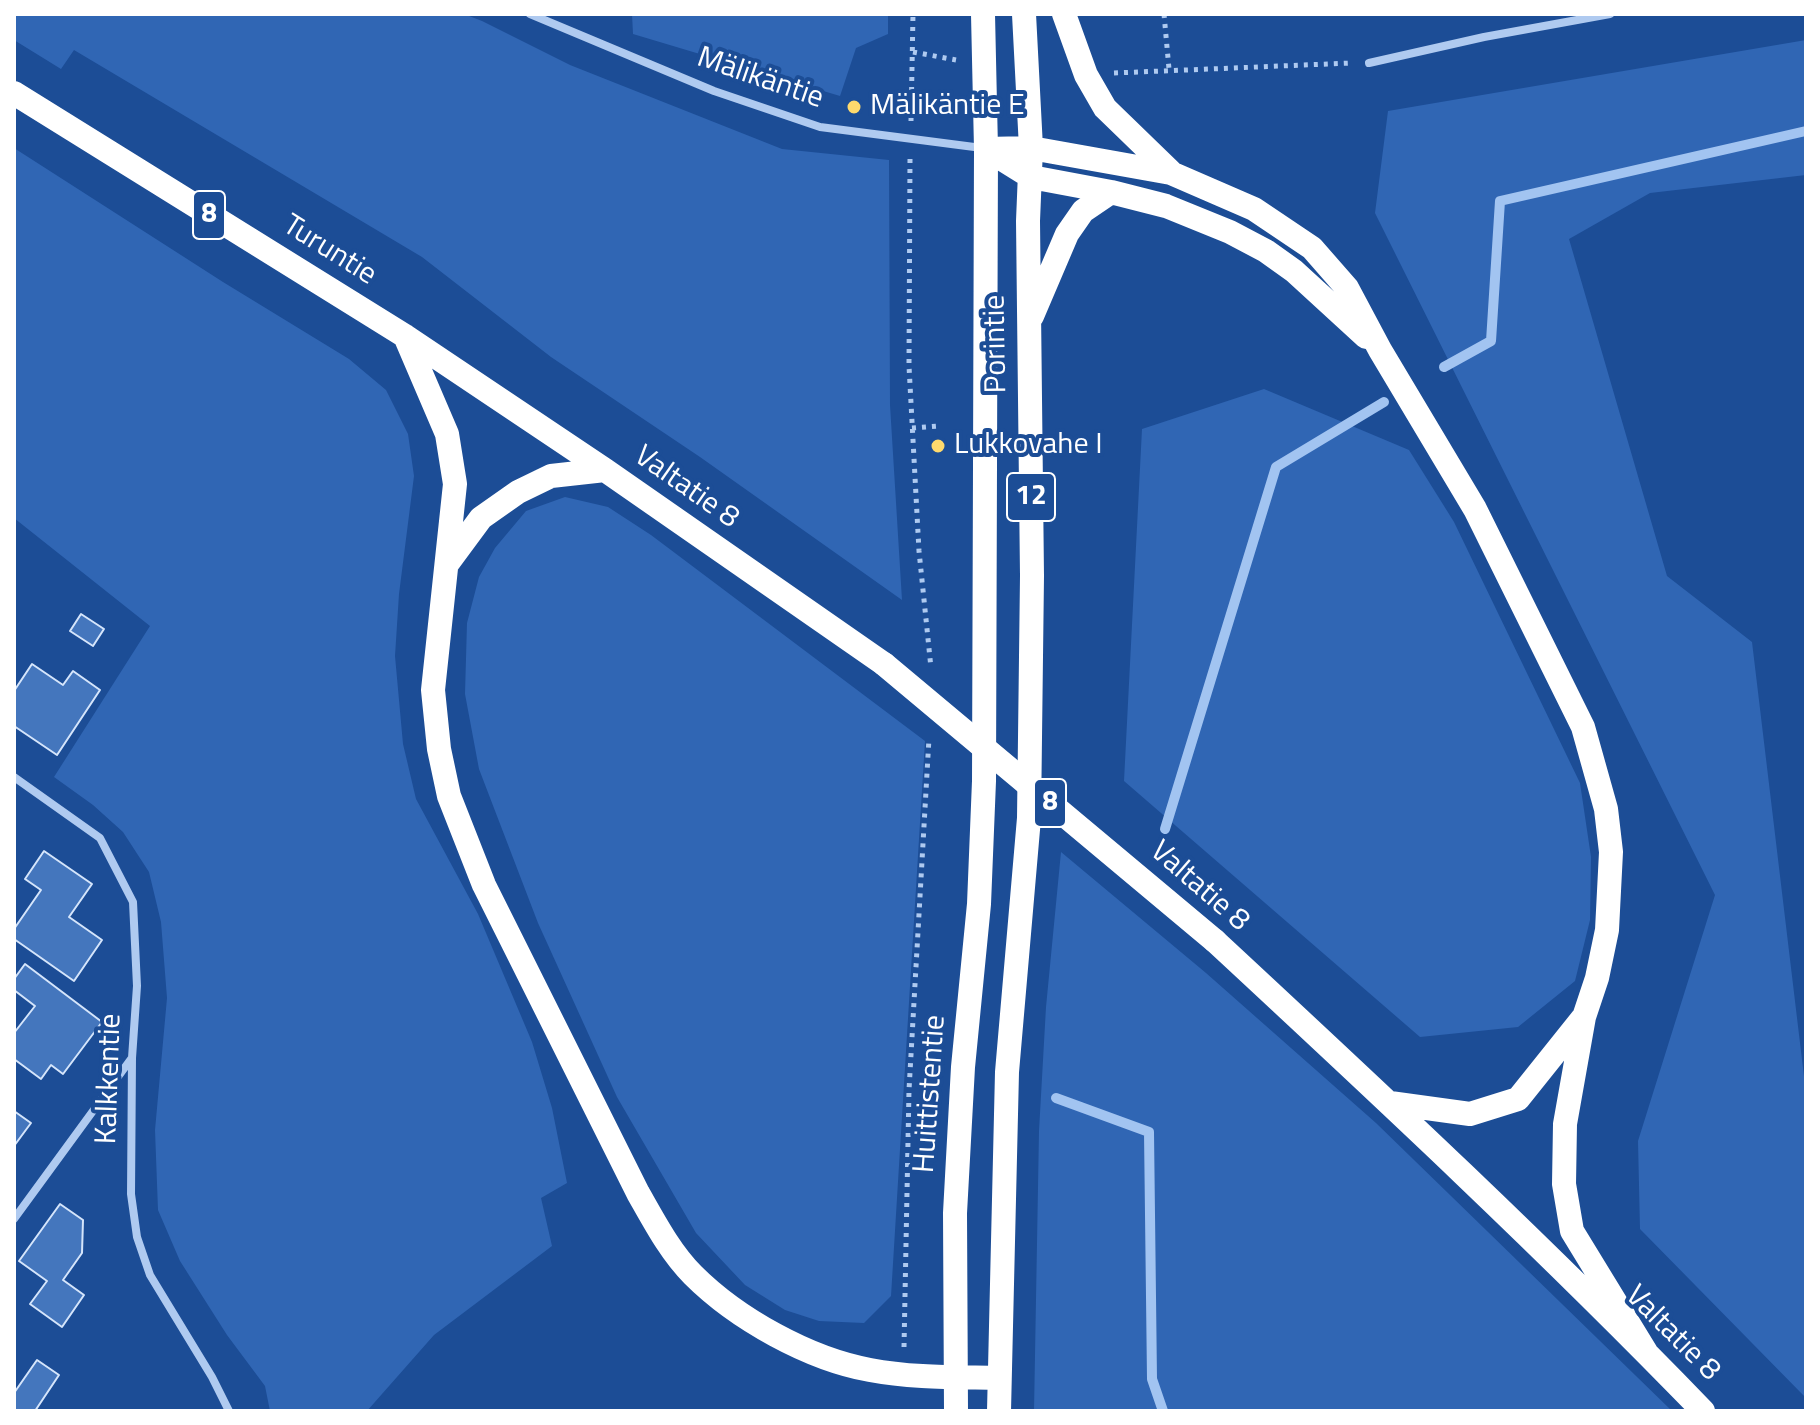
<!DOCTYPE html>
<meta charset="utf-8">
<style>
body{margin:0}
#map{position:relative;width:1820px;height:1425px;overflow:hidden;background:#1c4d96;font-family:"Titillium Web",sans-serif}
canvas{display:block}
.frame{position:absolute;inset:0;border:16px solid #fff;pointer-events:none}
</style>
<div id="map">
<canvas width="1820" height="1425"></canvas>
<div class="frame"></div>
</div>
<script>
const ctx = document.querySelector('canvas').getContext('2d');
ctx.lineJoin = 'round';
function fillPath(path, color) { ctx.fillStyle = color; ctx.fill(path, 'evenodd'); }
function trace(path, color, width, dash) { ctx.strokeStyle = color; ctx.lineWidth = width; ctx.lineCap = dash ? 'butt' : 'round'; ctx.setLineDash(dash || []); ctx.stroke(path); }
function label(font, color, halo, rows, align = 'center') {
  ctx.font = font + ' "Titillium Web",sans-serif'; ctx.lineWidth = 8; ctx.setLineDash([]); ctx.textBaseline = 'middle'; ctx.strokeStyle = halo; ctx.fillStyle = color; for (const [text, x, y, turn = 0] of rows) {
    ctx.save(); ctx.translate(x, y); ctx.rotate((+turn || 0) * Math.PI / 180); ctx.textAlign = isNaN(turn) ? turn : align; if (halo) ctx.strokeText(text, 0, 0); ctx.fillText(text, 0, 0); ctx.restore();
  }
}
fillPath(new Path2D(`
 M14 14H464L482 21 570 65 782 149 889 160 890 405 902 600 700 457 551 357 422 257 74 50 61 69 14 40Z
 M632 14H888V34L856 48 840 96 633 34Z
 M1806 40V175L1650 193 1569 239 1667 576 1752 642 1806 1093V1398L1640 1229 1638 1141 1715 895 1375 213 1388 111Z
 M14 148 223 282 349 359 386 390 408 434 414 476 399 594 395 656 403 744 416 799 478 914 532 1042 552 1108 567 1183 541 1198 552 1246 434 1335 367 1411H270L265 1386 227 1335 180 1261 158 1210 155 1130 167 998 161 922 149 872 123 832 93 805 54 777 150 626 14 518Z
 M1264 389 1409 450 1454 522 1580 783 1591 857 1590 920 1575 981 1518 1027 1420 1037 1124 781 1142 429Z
 M565 497 608 507 651 535 925 741 891 1296 864 1323 819 1321 785 1310 745 1285 696 1233 617 1097 538 923 479 769 465 694 467 623 479 577 495 548 526 511Z
 M1061 852 1206 973 1376 1123 1672 1411H1034L1039 1131 1046 1007Z`), '#3066b4');
trace(new Path2D(`
 M1444 367 1491 341 1500 201 1806 131
 M1165 829 1276 467 1384 402
 M1056 1098 1149 1132 1152 1379 1163 1411`), '#a2c4f1', 10);
const building = new Path2D(`
 M81 614 104 629 93 646 70 631Z
 M32 664 63 685 73 671 100 690 57 755 14 726V691Z
 M44 851 92 884 69 917 102 940 74 981 14 939V929L41 890 25 879Z
 M25 964 102 1022 63 1074 51 1065 41 1079 14 1059V1033L35 1006 14 990V979Z
 M14 1111 31 1123 14 1146Z
 M60 1204 83 1220 82 1253 63 1280 84 1295 62 1327 30 1304 47 1281 19 1261Z
 M37 1360 59 1375 35 1411H14V1393Z`);
fillPath(building, '#4476bd');
trace(building, '#d5e5fb', 2);
trace(new Path2D(`
 M1164 14 1169 69
 M913 52 956 60
 M1114 73 1352 63
 M911 121 913 14
 M910 159 909 366 919 551 931 668
 M912 428 938 426
 M904 1347 909 1090 929 738`), '#afcaf0', 5, [4, 6]);
trace(new Path2D(`
 M530 14 714 91 820 127 982 148
 M1369 63 1484 37 1610 14
 M14 777 100 838 133 902 137 986 132 1058 131 1194 137 1237 150 1275 212 1377 229 1411
 M14 1219 131 1059`), '#afcaf0', 8);
trace(new Path2D(`
 M1064 14 1086 75 1105 108 1170 171
 M14 93 405 336 605 470 884 664
 M986 149 1031 148 1171 173 1254 209 1312 248 1347 288 1380 350 1475 509 1583 727 1606 809 1611 852 1607 930 1597 978 1584 1017 1565 1124 1564 1184 1572 1231 1646 1352
 M986 149 1031 177 1111 192 1166 206 1230 232 1266 251 1294 271 1366 337
 M1032 316 1067 234 1083 211 1111 192
 M405 336 447 434 455 484 433 690 439 749 449 796 484 885 638 1193C654 1221 670 1252 693 1275 737 1319 809 1359 870 1370 912 1378 956 1377 999 1378
 M447 564 481 518 518 492 551 476 605 470
 M1215 941C1381 1095 1546 1249 1703 1411
 M1390 1103 1470 1114 1518 1099 1582 1019
 M956 1411 955 1213 963 1067 979 904 984 781 986 149 983 14
 M999 1411 1007 1072 1029 818 1032 576 1028 221 1031 148 1024 14`), '#fff', 24);
trace(new Path2D(`
 M884 664 1215 941`), '#fff', 24);
for (const [x, y, r, color] of [
 [854,107,8,"#ffda6d"],
 [938,446,8,"#ffda6d"]
]) { const dot = new Path2D(); dot.arc(x, y, r, 0, 2 * Math.PI); ctx.fillStyle = color; ctx.fill(dot); trace(dot, '#1c4d96', 3); }
for (const [x, y, w] of [
 [209,215,32],
 [1031,497,48],
 [1050,803,32]
]) { const box = new Path2D(); box.roundRect(x - w / 2, y - 24, w, 48, 6); ctx.fillStyle = '#1c4d96'; ctx.fill(box); trace(box, '#fff', 2); }
label('bold 28px', '#fff', null, [
 ["8",209,215],
 ["12",1031,497],
 ["8",1050,803]
]);
label('30px', '#fff', '#1c4d96', [
 ["Mälikäntie",760,79,19],
 ["Turuntie",329,251,32],
 ["Porintie",997,344,-91],
 ["Valtatie 8",686,488,35],
 ["Valtatie 8",1199,887,41],
 ["Kalkkentie",110,1079,-88],
 ["Huittistentie",931,1094,-86],
 ["Valtatie 8",1672,1334,45]
]);
label('30px', '#fff', '#1c4d96', [
 ["Mälikäntie E",870,107],
 ["Lukkovahe I",954,446]
], 'left');
</script>
